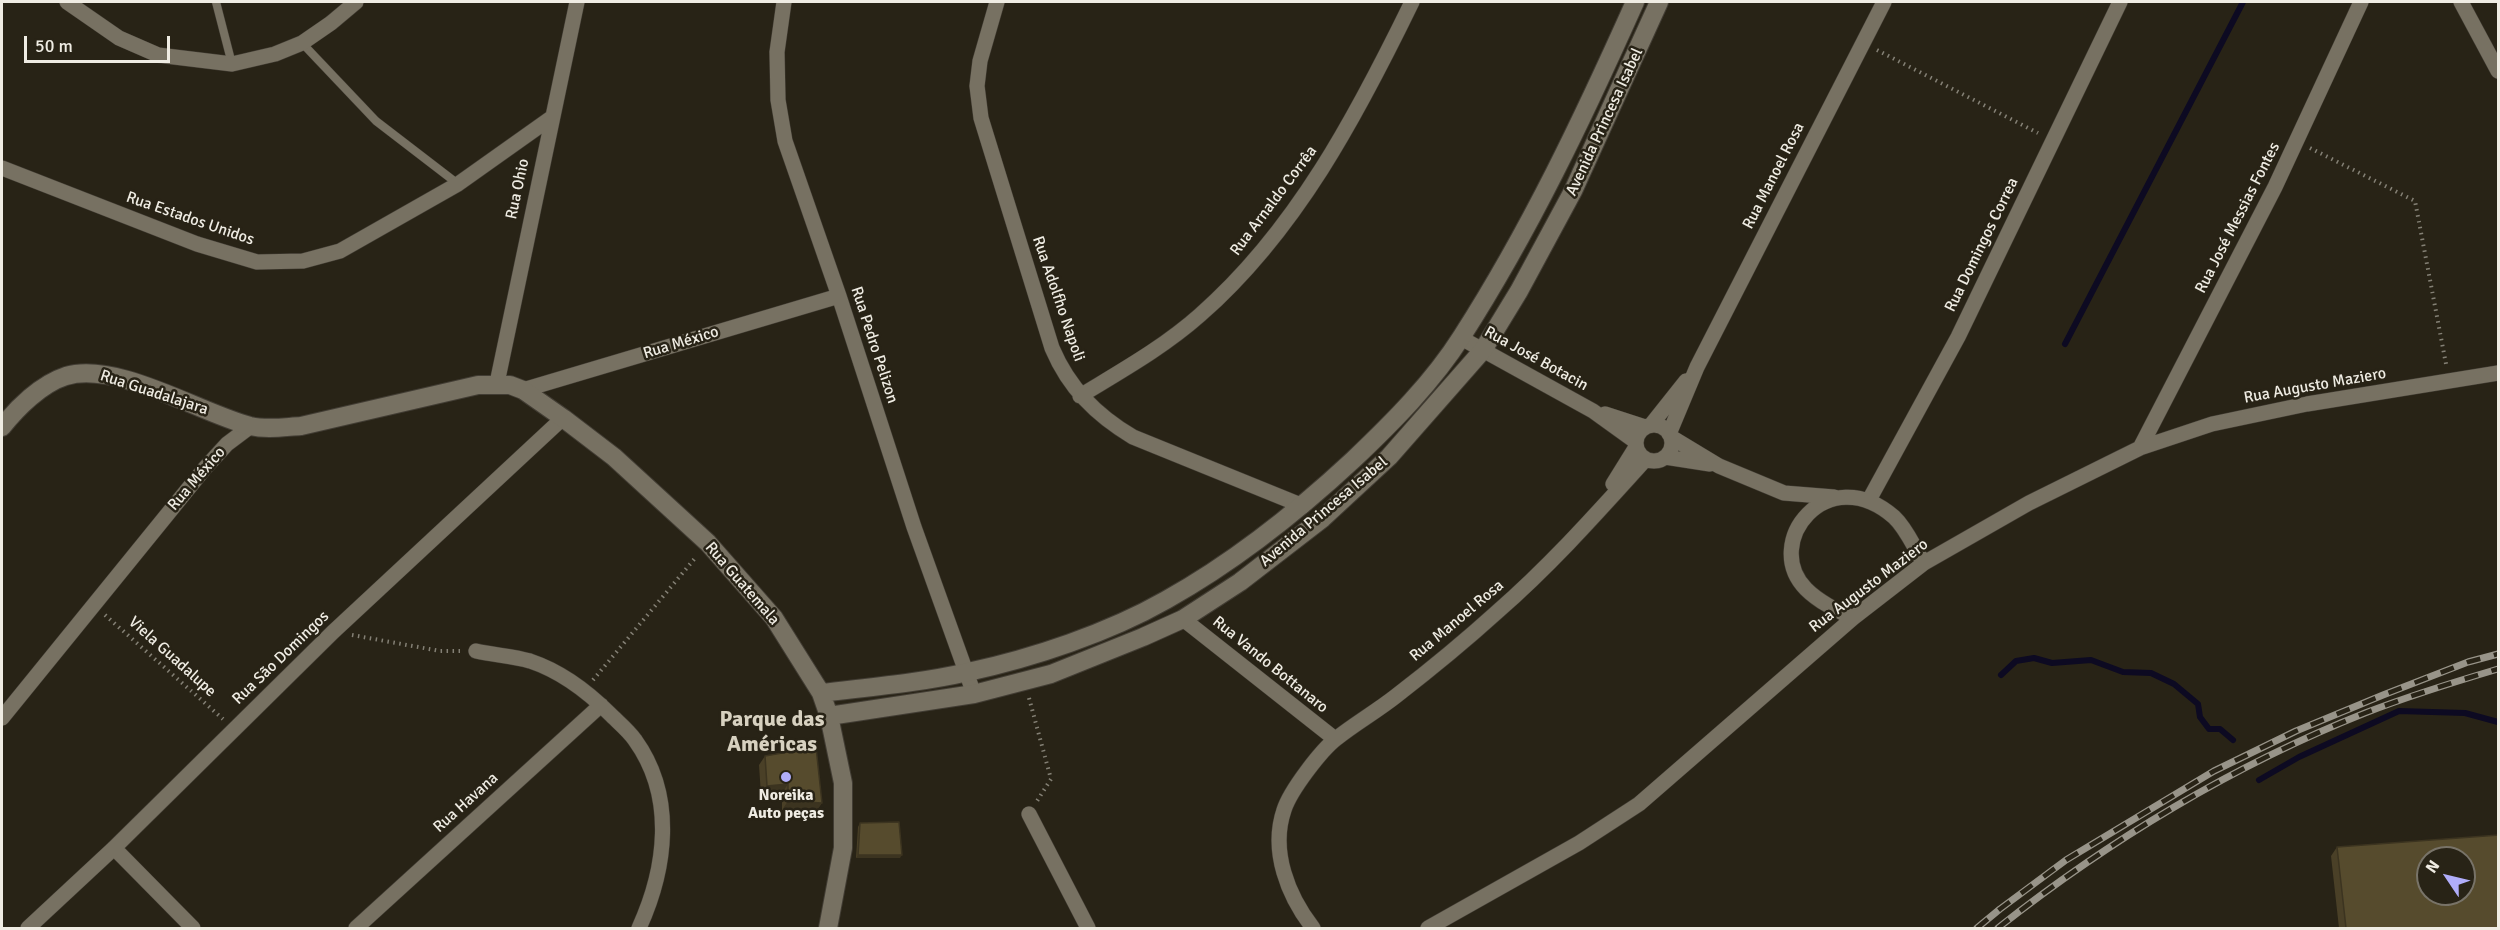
<!DOCTYPE html>
<meta charset="utf-8">
<style>
body{margin:0}
#map{position:relative;width:2500px;height:930px;overflow:hidden;background:#282316;font-family:Signika,sans-serif}
canvas{display:block}
.frame{position:absolute;inset:0;border:3px solid #efece3;pointer-events:none}
.north{position:absolute;left:2416px;top:846px;width:60px;height:60px;box-sizing:border-box;background:#282316;border:2px solid #787368;border-radius:50%;rotate:305deg;font-size:16px;font-weight:700;line-height:24px;text-align:center;color:#efece3}
.north::after{content:'';display:block;margin:auto;width:21px;height:27px;background:#b0adfa;clip-path:polygon(50% 0,100% 100%,50% 72%,0 100%)}
.scale{position:absolute;left:24px;top:36px;width:146px;height:27px;box-sizing:border-box;border:3px solid #efece3;border-top:0;padding-left:8px;font-size:18px;line-height:21px;white-space:nowrap;color:#efece3;-webkit-text-stroke:4px #282316;paint-order:stroke}
</style>
<div id="map">
<canvas width="2500" height="930"></canvas>
<div class="frame"></div>
<div class="north">N</div>
<div class="scale">50 m</div>
</div>
<script>
const ctx = document.querySelector('canvas').getContext('2d');
ctx.lineJoin = 'round';
function trace(path, color, width, dash) { ctx.strokeStyle = color; ctx.lineWidth = width; ctx.lineCap = dash ? 'butt' : 'round'; ctx.setLineDash(dash || []); ctx.stroke(path); }
function fillPath(path, color) { ctx.fillStyle = color; ctx.fill(path, 'evenodd'); }
function label(font, color, halo, rows, align = 'center') {
  ctx.font = font + ' Signika,sans-serif'; ctx.lineWidth = 5; ctx.setLineDash([]); ctx.textBaseline = 'middle'; ctx.strokeStyle = halo; ctx.fillStyle = color; for (const [text, x, y, turn = 0] of rows) {
    ctx.save(); ctx.translate(x, y); ctx.rotate((+turn || 0) * Math.PI / 180); ctx.textAlign = isNaN(turn) ? turn : align; if (halo) ctx.strokeText(text, 0, 0); ctx.fillText(text, 0, 0); ctx.restore();
  }
}
trace(new Path2D(`
 M2065 344 2243 2
 M2001 675 2016 661 2034 658 2052 663 2091 660 2123 672 2151 673 2174 684 2198 704 2200 717 2209 729H2220L2233 740
 M2259 780 2299 757 2399 711 2465 713 2498 722`), '#0d0a22', 6);
const lane = new Path2D(`
 M216 2 232 64
 M302 43 376 121 458 184`);
const street = new Path2D(`
 M67 2 119 38 158 55 232 64 275 54 302 43 331 23 356 2
 M784 2 777 52 778 100 785 141 839 296 914 527 974 694
 M997 2 980 61 977 86 981 118 1052 348C1069 388 1096 415 1133 437L1303 506
 M2461 2 2498 71
 M2 168 197 244 257 262 303 261 340 251 458 184 551 118
 M1461 338 1593 411 1636 442
 M497 383 577 2
 M523 390 839 296
 M1080 396C1121 371 1164 347 1200 315 1296 231 1357 115 1412 2
 M1605 414 1645 427
 M1651 425 1686 381
 M1636 443a18 18 0 1 1 36 0a18 18 0 1 1-36 0Z
 M1669 434 1697 367 1884 2
 M1671 437 1719 466 1784 493 1834 497
 M2140 448 2275 187 2361 2
 M1665 457 1710 464
 M1613 484 1636 447
 M1869 500 1958 337 2120 2
 M1853 618C1836 610 1819 602 1806 589 1761 543 1827 459 1894 517 1907 529 1914 548 1924 563
 M1183 619 1335 739
 M476 651C493 655 513 656 530 661 560 671 588 692 610 714 618 722 629 731 635 740 676 797 666 869 639 928
 M2 718 205 468 227 444 251 426
 M1029 814 1088 928
 M114 848 193 928
 M28 928 114 848 333 632 563 418
 M356 928 601 705
 M1313 928C1288 896 1270 851 1284 810 1290 791 1321 750 1337 738 1356 723 1377 711 1396 696 1431 669 1465 641 1497 612 1551 565 1598 512 1646 459
 M1428 928 1579 843 1639 804 1853 618 1924 563 2029 503 2140 448 2212 424 2307 404 2498 373`);
const secondary = new Path2D(`
 M2 427C17 408 41 384 66 376 117 361 200 413 250 426 267 430 284 427 301 426L478 385H510L523 390 563 418 614 457 708 543 774 618 821 693 829 716 843 783V848L828 928
 M821 693C870 687 920 683 968 672 1033 658 1108 633 1166 600 1234 562 1296 513 1353 460 1392 423 1433 382 1462 336 1530 230 1584 116 1635 2
 M829 716 974 694 1051 674 1143 637 1183 619 1240 582 1323 518 1389 457 1483 350 1519 291 1573 191 1659 2`);
trace(lane, '#423d34', 9);
trace(street, '#423d34', 16);
trace(secondary, '#423d34', 20);
trace(new Path2D(`
 M1877 50 2038 133
 M2310 148 2415 201 2446 364
 M105 615 223 719
 M352 635 440 651H460
 M593 680 696 557
 M1029 698 1051 779 1037 801`), '#848075', 4, [1.5, 4.5]);
trace(lane, '#777162', 8);
trace(street, '#777162', 15);
trace(secondary, '#777162', 18);
const rail = new Path2D(`
 M1977 928 2000 909 2066 860 2214 771 2296 731 2383 695 2468 662 2498 654
 M1998 928C2108 841 2234 765 2365 713 2409 696 2454 682 2498 669`);
trace(rail, '#989489', 7);
trace(rail, '#282316', 4.5, [14]);
fillPath(new Path2D(`
 M765 756 822 803 816 811 782 810V793L761 795 759 765Z
 M860 823 900 858H856L858 827Z
 M2337 847 2499 928H2339L2331 856Z`), '#4a4027');
fillPath(new Path2D(`
 M788 784 782 793 761 795 767 786Z
 M788 801 822 803 816 811 782 810Z
 M858 855H902L900 858H856Z`), '#3c3420');
const building = new Path2D(`
 M816 747 822 803 788 801V784L767 786 765 756Z
 M899 822 902 855H858L860 823Z
 M2499 835V928H2346L2337 847ZM2428 858H2464V894H2428Z`);
fillPath(building, '#564b2d');
trace(building, '#3c3420', 1.5);
for (const [x, y, r, color] of [
 [786,777,6,"#b0adfa"]
]) { const dot = new Path2D(); dot.arc(x, y, r, 0, 2 * Math.PI); ctx.fillStyle = color; ctx.fill(dot); trace(dot, '#282316', 2); }
label('16px', '#efece3', '#282316', [
 ["Avenida Princesa Isabel",1605,122,-65],
 ["Rua Manoel Rosa",1774,176,-63],
 ["Rua Ohio",518,189,-78],
 ["Rua Arnaldo Corrêa",1274,201,-53],
 ["Rua José Messias Fontes",2238,218,-63],
 ["Rua Estados Unidos",190,219,19],
 ["Rua Domingos Correa",1982,245,-64],
 ["Rua Adolfho Napoli",1058,299,71],
 ["Rua México",681,343,-17],
 ["Rua Pedro Pelizon",874,345,72],
 ["Rua José Botacin",1536,359,29],
 ["Rua Augusto Maziero",2315,386,-10],
 ["Rua Guadalajara",154,393,18],
 ["Rua México",197,479,-49],
 ["Avenida Princesa Isabel",1324,512,-40],
 ["Rua Guatemala",742,584,49],
 ["Rua Augusto Maziero",1869,586,-37],
 ["Rua Manoel Rosa",1457,621,-40],
 ["Viela Guadalupe",172,657,42],
 ["Rua São Domingos",281,658,-44],
 ["Rua Vando Bottanaro",1270,665,39],
 ["Rua Havana",466,803,-42]
]);
label('bold 16px', '#efece3', '#282316', [
 ["Noreika",786,796],
 ["Auto peças",786,814]
]);
label('bold 22px', '#d7d1c0', '#282316', [
 ["Parque das",772,720],
 ["Américas",772,745]
]);
</script>
